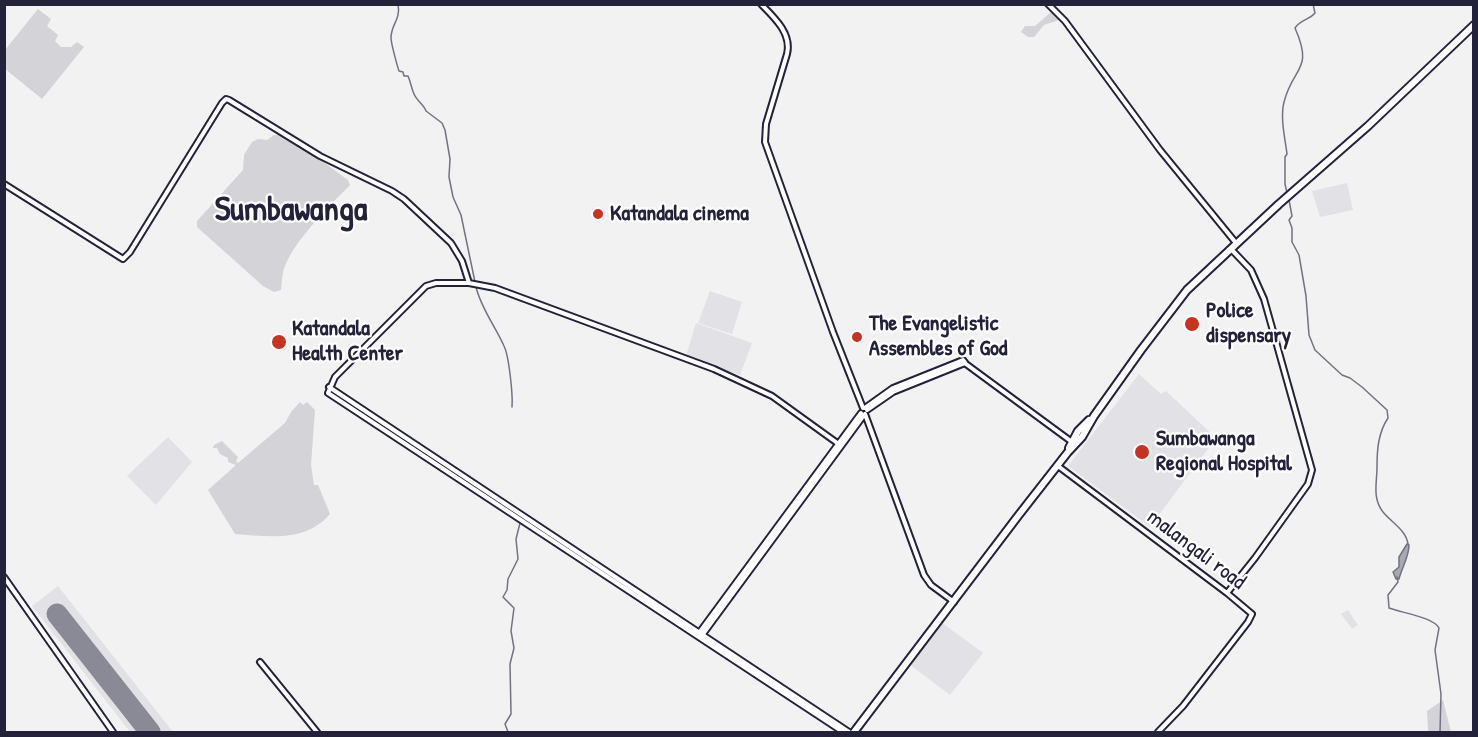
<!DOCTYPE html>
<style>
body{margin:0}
#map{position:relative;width:1478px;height:737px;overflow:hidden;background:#f2f2f3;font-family:"Patrick Hand",sans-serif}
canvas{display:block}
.frame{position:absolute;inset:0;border:6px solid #22223b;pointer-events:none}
</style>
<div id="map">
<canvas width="1478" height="737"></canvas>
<div class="frame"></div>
</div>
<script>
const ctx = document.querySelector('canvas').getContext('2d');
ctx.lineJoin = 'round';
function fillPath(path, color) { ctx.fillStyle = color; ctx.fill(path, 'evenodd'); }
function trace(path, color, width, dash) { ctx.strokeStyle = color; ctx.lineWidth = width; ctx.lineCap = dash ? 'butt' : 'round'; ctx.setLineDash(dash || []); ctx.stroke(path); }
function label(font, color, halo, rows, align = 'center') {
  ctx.font = font + ' "Patrick Hand",sans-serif'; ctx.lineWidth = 4.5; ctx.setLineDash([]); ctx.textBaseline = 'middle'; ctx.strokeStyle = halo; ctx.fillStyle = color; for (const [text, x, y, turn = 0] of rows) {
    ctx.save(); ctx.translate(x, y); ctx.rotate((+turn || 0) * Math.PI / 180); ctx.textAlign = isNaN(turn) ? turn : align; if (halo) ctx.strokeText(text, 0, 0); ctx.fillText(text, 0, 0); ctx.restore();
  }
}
fillPath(new Path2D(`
 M1347 183 1353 210 1320 217 1312 191Z
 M710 291 742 302 732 334 698 323Z
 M696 323 752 343 740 375 686 356Z
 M1139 374 1161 394 1166 391 1216 438 1150 527 1068 466Z
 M168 437 192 462 156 505 127 476Z
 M58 586 173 732H130L32 606Z
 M1348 610 1358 625 1352 629 1341 614Z
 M941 622 983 653 950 695 909 664Z`), '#e2e2e6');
fillPath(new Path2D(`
 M38 9 51 19 47 26 58 35 55 41 61 47H71L77 42 84 47 42 99 4 68 5 50Z
 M1051 12 1059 20 1044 25 1034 37H1028L1021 32 1025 26H1035Z
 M274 135H280L322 161 348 180 350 185C330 205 295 240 285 266 282 273 282 282 281 290L274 292 263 286 197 227V221L243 170 244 155 252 142 258 139 267 140Z
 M300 402 303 405 307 402 315 410 311 465 314 485H318L330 514C305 543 269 536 235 534L208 490 236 465 228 462V458L220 454 217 448H213L214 445 222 441 238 457 236 461 238 463 285 423 291 412Z
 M1443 700 1451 732H1428L1427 711Z`), '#d3d3d8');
const water = new Path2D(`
 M1407 544 1409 545C1409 557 1402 567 1399 579H1396L1393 572 1399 567V557Z`);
fillPath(water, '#a8a8b2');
trace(water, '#727282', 1.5);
trace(new Path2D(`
 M398 4C401 20 391 24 391 38 391 43 397 65 399 71L403 72 404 76H408C411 83 411 87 414 94 417 101 424 105 426 111L442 123 445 130 450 159 449 177 453 197 461 215 475 282
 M1287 193 1285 184V157L1287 154C1285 138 1280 118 1284 102 1293 66 1314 71 1295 28 1300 20 1309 20 1315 13L1313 4
 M1289 200 1292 216 1289 220 1292 228V242L1299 255 1306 296 1309 335 1315 350 1342 375 1350 378 1362 387 1387 410 1388 418C1378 433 1377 450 1377 467 1377 483 1372 498 1383 512 1392 523 1406 530 1408 544
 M476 287C481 308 495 326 504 346 509 356 513 395 512 407
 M1397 577 1398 582 1388 595 1389 608C1402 613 1433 617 1439 628L1435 650 1441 694 1440 732
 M508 732 505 724 511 714 510 664 514 648 511 631 514 608 503 597 507 590 508 579 518 559 516 539 520 523`), '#727282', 1.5);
trace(new Path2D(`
 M57 614 150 732`), '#8a8a97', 21);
const secondary = new Path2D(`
 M761 4C775 18 792 34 787 54L766 124 765 142 833 332 863 408
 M1048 4 1065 21 1160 150 1236 243
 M4 184 123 259 130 252 222 103 226 99 229 100 320 156 392 191 404 199 451 243 462 261 469 283
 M329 387 849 732
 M865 408 893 388 963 360 966 364 1072 442
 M867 410 893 392 965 363
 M865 414 924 575 931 585 954 602
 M840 445 772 396 714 369 495 288 469 283H436L426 286 335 377 328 393 843 732
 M1058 466 1227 593 1252 614 1248 622 1183 706 1158 732
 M4 577 113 732
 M1227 593 1255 558 1308 484 1312 470 1264 299 1251 270 1231 249
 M699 633 861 413
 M703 634 864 415
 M260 662 317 732`);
const highway = new Path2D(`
 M1069 448 1078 431 1089 420
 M854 732 1018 516 1068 452 1082 437 1094 416 1141 350 1187 290 1279 204 1368 126 1474 25`);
trace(secondary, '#22223b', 8);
trace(highway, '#22223b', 10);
trace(secondary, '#fff', 4);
trace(highway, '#fff', 6);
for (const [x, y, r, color] of [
 [598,214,6,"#c8321e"],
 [1192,324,8,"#c8321e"],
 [857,337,6,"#c8321e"],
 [279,342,8,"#c8321e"],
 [1142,452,8,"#c8321e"]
]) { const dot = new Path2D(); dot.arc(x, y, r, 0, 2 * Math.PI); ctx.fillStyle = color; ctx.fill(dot); trace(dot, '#fff', 2); }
label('bold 22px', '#22223b', '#fff', [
 ["Katandala cinema",610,214],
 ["Police",1206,311],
 ["dispensary",1206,336],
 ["The Evangelistic",869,324],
 ["Assembles of God",869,349],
 ["Katandala",292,329],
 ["Health Center",292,354],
 ["Sumbawanga",1156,439],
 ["Regional Hospital",1156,464]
], 'left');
label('22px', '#22223b', '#fff', [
 ["malangali road",1196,550,37]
]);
label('bold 34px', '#22223b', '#fff', [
 ["Sumbawanga",291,211]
]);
</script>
